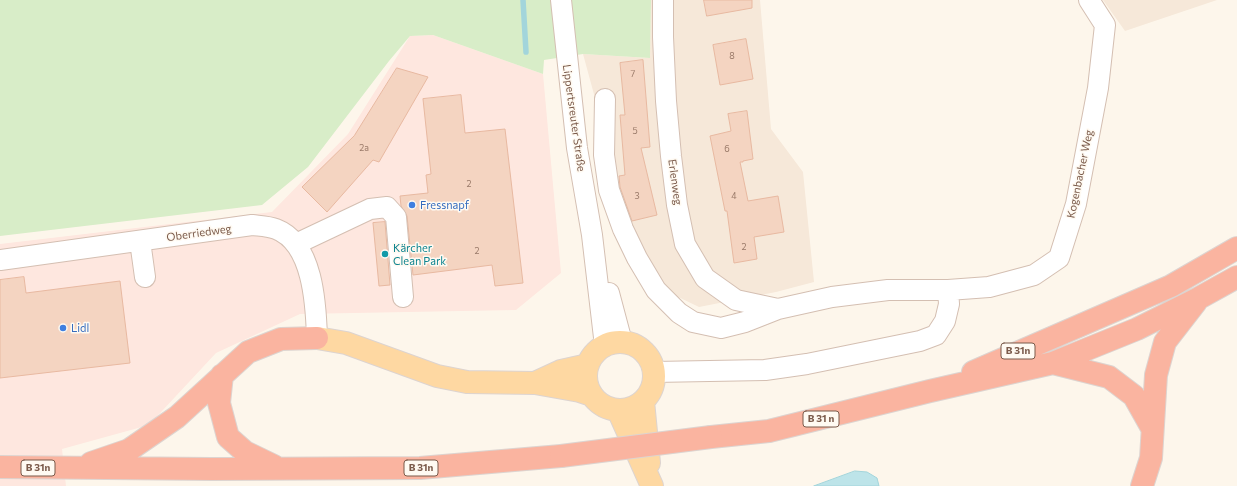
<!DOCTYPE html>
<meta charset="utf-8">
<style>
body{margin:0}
canvas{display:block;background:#fdf6eb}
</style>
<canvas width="1237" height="486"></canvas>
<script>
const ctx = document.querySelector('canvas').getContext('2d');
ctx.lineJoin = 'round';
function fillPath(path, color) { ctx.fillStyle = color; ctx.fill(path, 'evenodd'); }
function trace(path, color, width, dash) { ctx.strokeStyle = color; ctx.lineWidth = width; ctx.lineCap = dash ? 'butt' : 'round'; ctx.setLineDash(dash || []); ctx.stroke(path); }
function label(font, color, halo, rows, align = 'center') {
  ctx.font = font + ' Commissioner,sans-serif'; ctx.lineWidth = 3; ctx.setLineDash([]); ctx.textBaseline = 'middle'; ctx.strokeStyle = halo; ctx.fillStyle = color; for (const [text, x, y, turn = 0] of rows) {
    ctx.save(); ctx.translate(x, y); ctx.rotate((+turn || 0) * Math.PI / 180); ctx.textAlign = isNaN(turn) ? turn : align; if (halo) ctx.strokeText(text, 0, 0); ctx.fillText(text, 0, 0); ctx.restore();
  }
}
fillPath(new Path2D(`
 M651 0H760L771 129 803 172 814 282 776 292 699 307 670 293 631 230 583 54 650 58Z
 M1103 0H1217L1125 31Z`), '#f6e8d9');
fillPath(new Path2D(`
 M433 35 543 74 561 273 516 310 300 314 216 353 149 425 62 449 66 486H0V244L272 212 348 134 410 36Z`), '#fee7df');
fillPath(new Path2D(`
 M0 0H651L650 58 583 54 544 60 543 74 433 35 410 36 389 61 308 167 262 205 0 236Z`), '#d8edc8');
const water = new Path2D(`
 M855 471 867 472 877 478 879 486H814Z`);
fillPath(water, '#bde4e9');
trace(water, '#a3d5db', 1);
trace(new Path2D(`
 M523 0 526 52`), '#a3d5db', 5.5);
const building = new Path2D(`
 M704 0H752V8L707 16Z
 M746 39 753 79 720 85 713 45Z
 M643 60 650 147 641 148 657 215 632 221 620 187 619 176 625 175 620 115H625L620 63Z
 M397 68 428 77 379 162 373 160 327 212 302 187 354 136Z
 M461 95 465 133 505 129 523 283 495 286 492 265 413 275 407 216 401 206 400 196 428 193 426 175 431 174 423 99Z
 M747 111 753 159 743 161V162H740L748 201 778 196 784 232 754 237 757 259 734 263 727 211H725L710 136 731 131 728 114Z
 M385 222 390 285 379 286 373 223Z
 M24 277 26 293 120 281 130 363 0 378V280Z`);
fillPath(building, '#f4d4c1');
trace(building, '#e8b9a1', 1);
const minor = new Path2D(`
 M561 0 577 148 592 235 605 346
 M663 0V37L666 101 671 156 677 205 685 244 705 278 736 300 778 309 832 297 888 290H948L989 287 1034 275 1059 258 1076 204 1098 88 1105 25 1089 0
 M605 99 604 155 609 190 623 229 637 258 656 290 679 313 693 322 721 328 745 322 778 309
 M140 241 145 277
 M296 244 370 209 387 207 396 217 403 297
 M0 260 252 225C260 226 268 226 276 229 313 243 316 304 317 338
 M609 293 622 342
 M654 372 765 370 807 364 920 341 936 335 945 321 949 304 948 290`);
const major = new Path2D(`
 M317 338 346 343 437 376 467 382 535 383 580 391 592 395
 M586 376a34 34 0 1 1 68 0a34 34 0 1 1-68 0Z
 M535 383 561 371 588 365
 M643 401 649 463
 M618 410 652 486`);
const highway = new Path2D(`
 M1053 363 1109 377 1134 396 1152 428
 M973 372 1171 286 1237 248
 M222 375 219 403 228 437 245 452 274 466
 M711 437 769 431 930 391 1053 363 1137 329 1199 298 1237 277
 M91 463 129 450 177 417 248 352 281 339 317 338
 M0 467 212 469 420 468 561 456
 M1142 486 1151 458 1156 375 1165 342 1196 302`);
trace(minor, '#d4bfb2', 22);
trace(major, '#ddd4d0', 24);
trace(highway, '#ddd4d0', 24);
trace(minor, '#fff', 20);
trace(major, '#fed8a2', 22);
trace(highway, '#fab4a0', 22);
const highwayBridge = new Path2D(`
 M561 456 711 437`);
trace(highwayBridge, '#ddd4d0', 24, []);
trace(highwayBridge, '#fab4a0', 22);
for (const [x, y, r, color] of [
 [412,205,4,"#3f7fe0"],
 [385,254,4,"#0f9aa8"],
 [63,328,4,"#3f7fe0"]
]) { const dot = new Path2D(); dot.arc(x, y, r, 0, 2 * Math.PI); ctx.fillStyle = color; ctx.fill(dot); trace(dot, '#fffaf2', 1.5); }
label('9px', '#997968', null, [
 ["8",732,56],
 ["7",633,74],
 ["5",635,131],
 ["2a",364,148],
 ["6",727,149],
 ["2",469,184],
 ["3",637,196],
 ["4",734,196],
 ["2",744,247],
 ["2",477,251]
]);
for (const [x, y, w] of [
 [1018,351,34],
 [821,419,36],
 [38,468,34],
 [421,468,34]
]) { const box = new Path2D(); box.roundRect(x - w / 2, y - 8, w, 16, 3); ctx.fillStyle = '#fffaf2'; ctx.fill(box); trace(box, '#7b5b4b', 1); }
label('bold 10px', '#7b5b4b', null, [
 ["B 31n",1018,351],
 ["B 31 n",821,419],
 ["B 31n",38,468],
 ["B 31n",421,468]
]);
label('11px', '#7b5b4b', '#fffaf2', [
 ["Lippertsreuter Straße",574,118,82],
 ["Kogenbacher Weg",1080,174,-78],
 ["Erlenweg",675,182,82],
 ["Oberriedweg",199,233,-8]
]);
label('11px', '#366cbe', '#fffaf2', [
 ["Fressnapf",420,205],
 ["Lidl",71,328]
], 'left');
label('11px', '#0d838f', '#fffaf2', [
 ["Kärcher",393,248],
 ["Clean Park",393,261]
], 'left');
</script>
